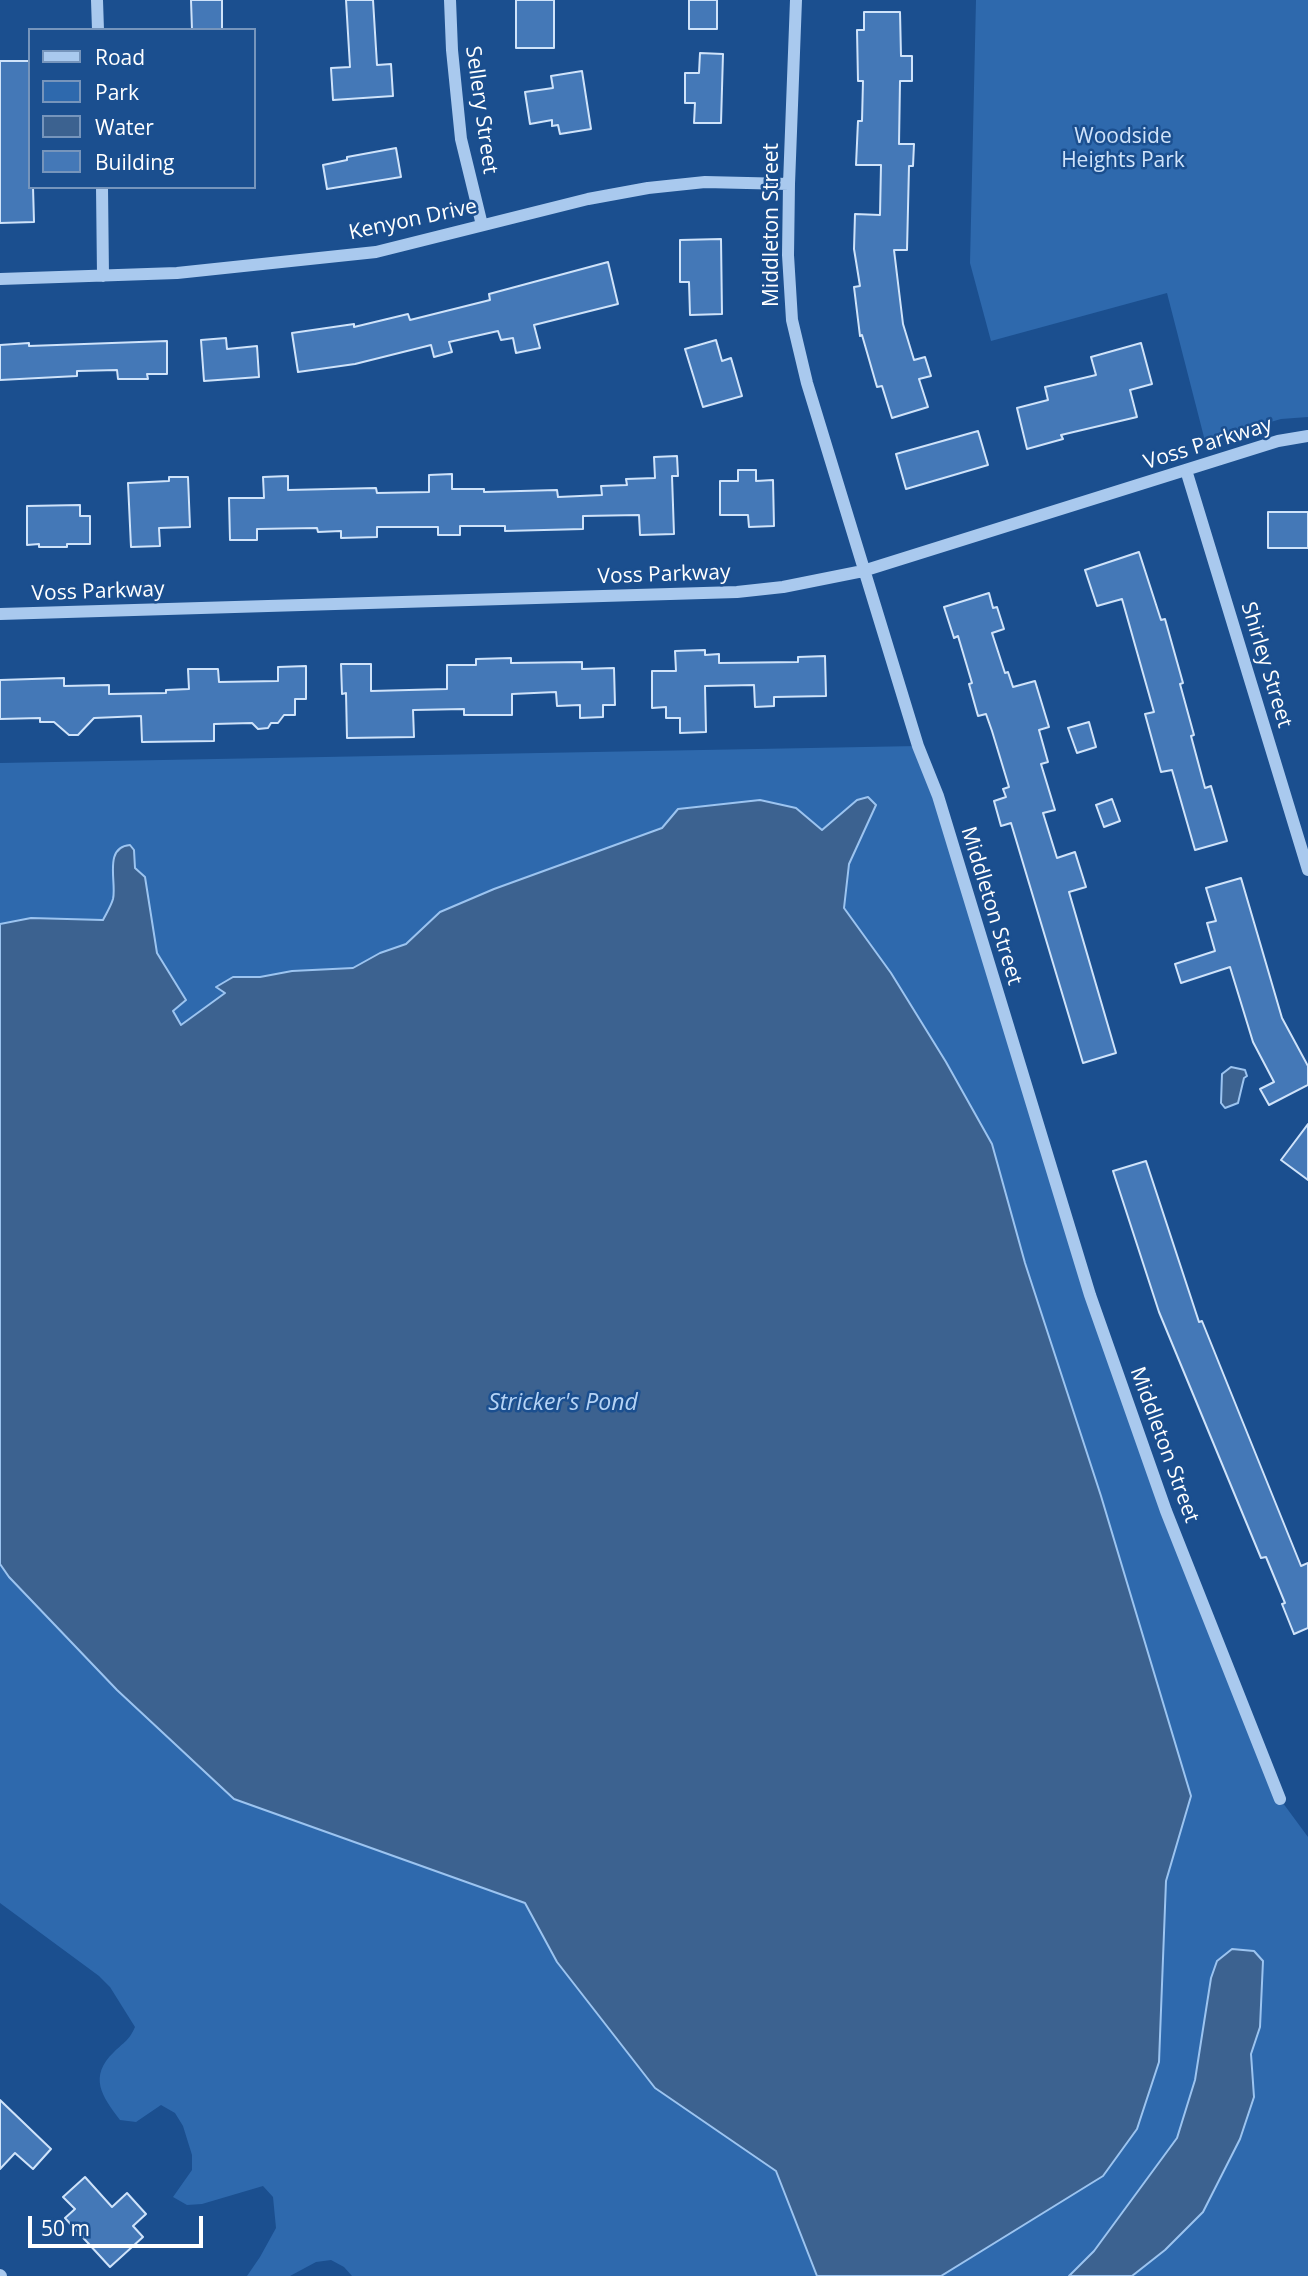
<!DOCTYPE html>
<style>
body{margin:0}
#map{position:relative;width:1308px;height:2276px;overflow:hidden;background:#1b4f8f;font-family:"Open Sans",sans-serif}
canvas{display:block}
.legend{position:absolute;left:28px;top:28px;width:228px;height:161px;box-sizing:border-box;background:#1b4f8f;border:2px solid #7695bc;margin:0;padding:9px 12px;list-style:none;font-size:21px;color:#fff}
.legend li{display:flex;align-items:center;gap:14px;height:35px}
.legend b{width:35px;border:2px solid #7695bc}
.scale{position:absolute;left:28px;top:2216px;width:175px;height:32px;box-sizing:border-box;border:4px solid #fff;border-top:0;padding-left:9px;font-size:21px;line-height:24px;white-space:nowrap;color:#fff;-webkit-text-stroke:5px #1b4f8f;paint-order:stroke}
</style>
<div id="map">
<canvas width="1308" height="2276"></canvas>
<ul class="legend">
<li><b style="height:9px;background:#a9c9ee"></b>Road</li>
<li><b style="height:19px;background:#2e69ad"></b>Park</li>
<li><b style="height:19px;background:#3c6290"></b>Water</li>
<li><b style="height:19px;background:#4478b7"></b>Building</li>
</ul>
<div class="scale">50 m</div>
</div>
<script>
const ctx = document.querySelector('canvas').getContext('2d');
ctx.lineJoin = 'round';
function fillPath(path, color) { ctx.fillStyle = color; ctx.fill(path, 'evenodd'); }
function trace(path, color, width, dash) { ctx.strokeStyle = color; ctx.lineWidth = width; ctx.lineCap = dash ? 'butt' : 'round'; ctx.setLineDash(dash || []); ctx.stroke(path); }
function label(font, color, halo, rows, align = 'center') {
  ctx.font = font + ' "Open Sans",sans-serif'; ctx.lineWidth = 5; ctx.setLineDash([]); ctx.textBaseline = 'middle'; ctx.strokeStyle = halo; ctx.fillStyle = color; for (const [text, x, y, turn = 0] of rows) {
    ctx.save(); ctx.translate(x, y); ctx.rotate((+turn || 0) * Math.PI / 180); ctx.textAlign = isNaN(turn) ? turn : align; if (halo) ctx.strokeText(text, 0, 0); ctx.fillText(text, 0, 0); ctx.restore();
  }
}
fillPath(new Path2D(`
 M976 0H1308V417L1281 419 1205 441 1167 293 991 341 970 263Z
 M918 746 1090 1295 1280 1799 1308 1837V2276H352L344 2267 331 2260 316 2262 290 2276H247L260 2257 276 2228 273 2197 263 2186 202 2204 187 2205 173 2197 192 2170V2155L183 2126 175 2113 161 2105 136 2122 120 2120C102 2096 88 2077 114 2052 125 2041 128 2042 135 2027L110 1987 99 1976 0 1903V763Z`), '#2e69ad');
const water = new Path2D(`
 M868 797 876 805 849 864 844 908 891 973 946 1062 992 1144 1025 1263 1101 1496 1191 1796 1166 1881 1159 2062 1137 2129 1103 2176 941 2276H817L776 2171 655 2088 557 1962 525 1903 234 1799 117 1690 9 1577 0 1564V924L31 918 103 920C106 914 111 906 113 899 117 883 103 847 130 845L134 850 135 868 145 877 157 953 186 1000 173 1011 181 1025 225 993 216 987 233 977H260L292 971 353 968 380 953 406 944 440 912 494 889 662 828 678 809 760 800 796 808 822 830 857 800Z
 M1231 1067 1245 1070 1247 1076 1244 1078 1238 1103 1225 1108 1221 1103 1222 1074Z
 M1232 1949 1254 1951 1263 1961 1260 2027 1251 2054 1254 2097 1240 2139 1203 2212 1165 2250 1132 2276H1069L1094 2251 1177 2138 1195 2080 1211 1978 1217 1961Z`);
fillPath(water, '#3c6290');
trace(water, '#9cc4f0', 2);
const building = new Path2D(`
 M191 0H222V30H192Z
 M346 0H373L377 65 391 64 393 96 333 100 331 68 350 67Z
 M516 0H554V48H516Z
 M689 0H717V29H689Z
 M864 12H900L901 56H912V81H900L899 144H914L913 166H909L907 250H894L903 324 914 360 925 357 931 376 919 379 928 407 892 418 882 386 877 387 862 335 860 336 854 287 860 286 854 249 855 214 880 215 881 165H856L858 121H862L863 81H858L857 30H864Z
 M700 53 723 54 721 123H694L695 103H685V73H699Z
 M0 61H30V187H33L34 222 0 223Z
 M582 71 591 129 560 134 558 125 552 126V120L530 124 525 92 553 88 551 76Z
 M396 148 401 177 327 189 323 165 347 160V157Z
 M721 239 722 314 690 315 689 282H680V240Z
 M608 262 618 304 534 325 540 348 516 353 513 338 501 340 498 331 449 342 452 352 434 357 431 345 355 364 298 372 292 333 354 324V327L408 314 410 320 490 300 489 294Z
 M226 338 227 349 257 346 259 377 204 381 201 340Z
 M716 340 722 361 731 358 742 396 703 407 685 349Z
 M167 341V374H147L148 379H118L117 370 77 371V376L0 380V345L29 343V346Z
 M1141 343 1152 384 1130 390 1137 417 1061 435 1063 439 1027 449 1017 408 1048 400 1045 387 1096 375 1091 357Z
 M978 431 988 465 906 489 896 454Z
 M677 456 678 476H672L674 534 640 535 639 515 583 516V529L505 531V526H460V535H438V527H377V537L341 538V531L318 532 317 528 257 529V540H230L229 498H264L263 477 288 476V490L376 488 377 493 429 492V475L452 474V489H484V492L557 490 558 497 602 495 601 486 627 485 626 479 655 478 654 457Z
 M738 470H756V481L773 480 774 526 749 527 748 515H720V481H738Z
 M169 477H188L190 527 159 528 160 546 131 547 128 483 169 481Z
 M80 505V516H90V544H67V547H39V544L27 545V506Z
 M1268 512H1308V548H1268Z
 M1139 552 1161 620 1165 619 1183 683 1180 684 1194 735 1191 736 1205 788 1211 786 1227 841 1195 850 1172 770 1161 772 1145 714 1154 712 1122 599 1097 606 1085 570Z
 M989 593 993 608 997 607 1004 629 992 633 1005 673 1008 672 1013 687 1035 681 1049 727 1039 730 1048 762 1041 764 1055 810 1043 813 1057 858 1075 852 1086 887 1069 892 1116 1053 1083 1063 1011 823 1001 826 994 801 1006 797 1003 789 1009 787 992 731 986 714 978 716 969 684 972 683 958 636 954 638 944 607Z
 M705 650V655L719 654V663L798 662V657L825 656 826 696 774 697V706L755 707 754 685 705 686 706 732 680 733V718H666V707L652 708V671H676L675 651Z
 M511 658V663L582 662V669L614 668 615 705H603V717L580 718V705L557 706 556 692 512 694V715H464V709L413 710 414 737 347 738 346 693 342 694 341 664H371V691L447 689V665H476V659Z
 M306 666V699H295V715H284L278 723H271L268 728 258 729 252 723 214 724V741L142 742 141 716 94 718 78 735H69L54 722H40V718L0 719V680L64 678V686L109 685V694L166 693V690L189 689 188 669H218L219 682 278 681V667Z
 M1089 722 1096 747 1077 753 1068 728Z
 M1112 799 1120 821 1104 827 1096 805Z
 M1241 878 1282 1018 1308 1066V1085L1269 1105 1260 1089 1274 1082 1253 1042 1230 967 1181 983 1175 964 1215 951 1207 923 1216 921 1206 888Z
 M1308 1124V1180L1281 1160Z
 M1146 1161 1199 1322 1202 1321 1227 1383 1301 1566 1308 1563V1628L1294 1634 1282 1604 1285 1603 1266 1557 1261 1558 1159 1312 1113 1171Z
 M0 2100 51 2149 33 2169 15 2153 0 2169Z
 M85 2177 112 2207 127 2193 146 2214 133 2226 143 2237 110 2267 65 2218 75 2209 63 2197Z`);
fillPath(building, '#4478b7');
trace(building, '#cfe3fa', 2);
trace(new Path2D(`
 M97 0 98 30
 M450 0 452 50 461 139 482 225
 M796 0 789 184 788 255 792 320 807 383 918 746 938 796 1090 1295 1166 1511 1280 1799
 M102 187 103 276
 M0 279 177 273 376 252 588 199 648 188 705 182 789 184
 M1186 470 1308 870
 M0 614 737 592 783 587 863 571 1278 441 1308 436
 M0 2275 1 2276`), '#a9c9ee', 12);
label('21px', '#fff', '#1b4f8f', [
 ["Sellery Street",481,110,82],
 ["Kenyon Drive",413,220,-12],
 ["Middleton Street",772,225,-90],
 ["Voss Parkway",1208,444,-17],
 ["Voss Parkway",664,575,-2],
 ["Voss Parkway",98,592,-2],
 ["Shirley Street",1266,665,73],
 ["Middleton Street",991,906,73],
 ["Middleton Street",1164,1445,70]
]);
label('21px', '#cfe3fa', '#1b4f8f', [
 ["Woodside",1123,137],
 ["Heights Park",1123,161]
]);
label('italic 23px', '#b5d3f5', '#1b4f8f', [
 ["Stricker's Pond",563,1403]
]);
</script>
